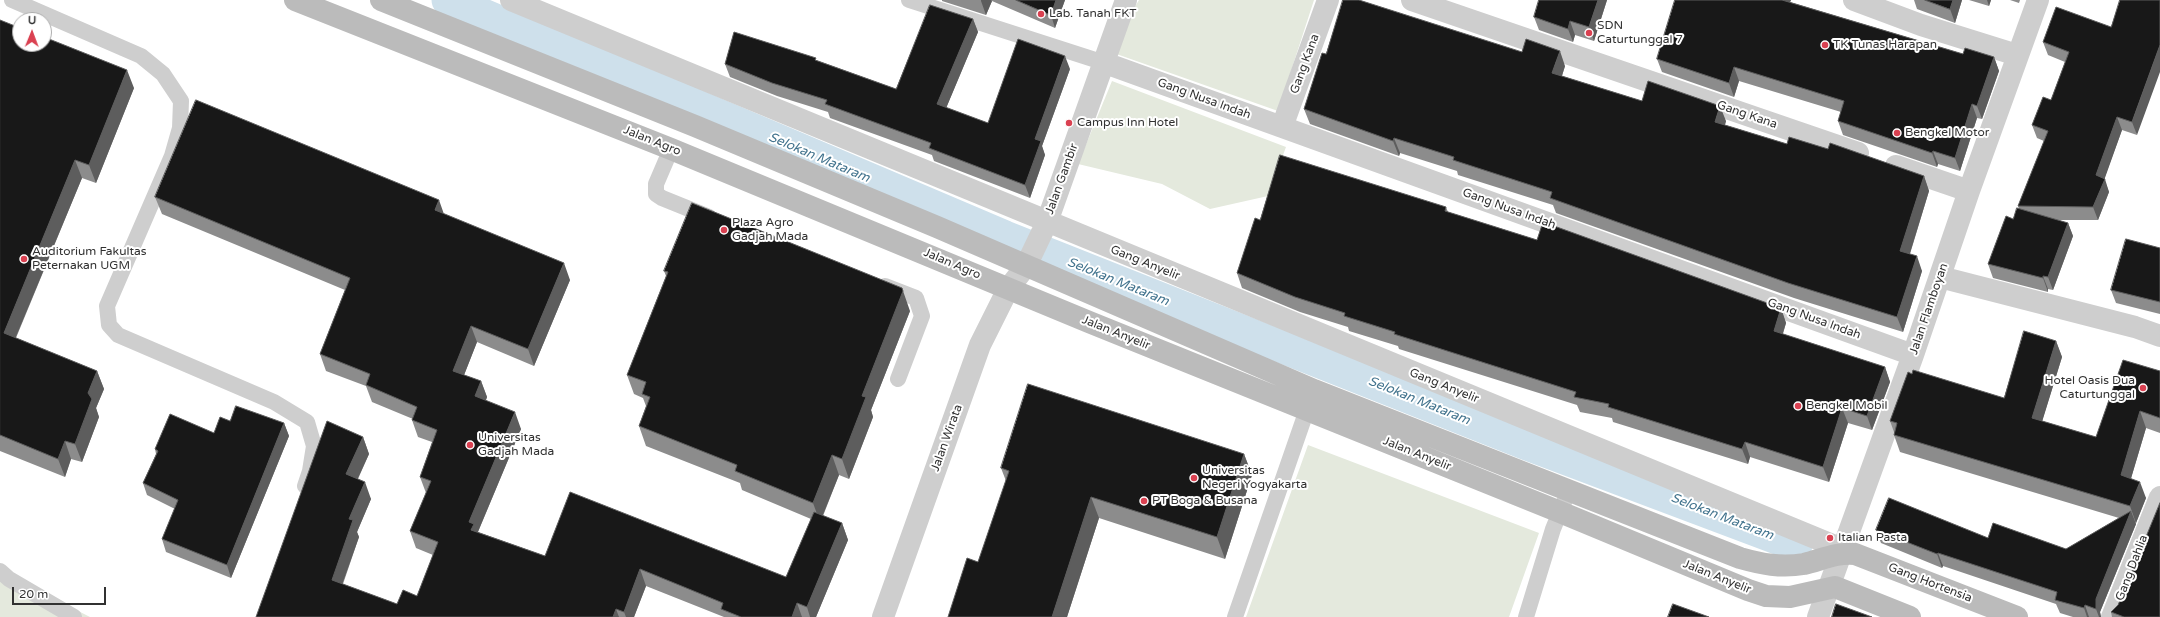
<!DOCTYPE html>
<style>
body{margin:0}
#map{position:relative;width:2160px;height:617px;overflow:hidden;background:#fff;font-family:"Varela Round",sans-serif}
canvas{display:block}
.north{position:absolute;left:12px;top:12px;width:40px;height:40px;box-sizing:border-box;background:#fff;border:1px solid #adadad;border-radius:50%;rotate:1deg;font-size:11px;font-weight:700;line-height:16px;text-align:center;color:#313131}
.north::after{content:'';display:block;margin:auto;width:14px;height:18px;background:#da4151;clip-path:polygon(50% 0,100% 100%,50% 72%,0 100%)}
.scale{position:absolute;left:12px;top:587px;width:94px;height:18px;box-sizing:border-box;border:2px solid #313131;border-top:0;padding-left:5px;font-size:12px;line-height:14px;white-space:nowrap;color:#313131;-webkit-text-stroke:3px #fff;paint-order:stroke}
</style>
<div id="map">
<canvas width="2160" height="617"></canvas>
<div class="north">U</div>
<div class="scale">20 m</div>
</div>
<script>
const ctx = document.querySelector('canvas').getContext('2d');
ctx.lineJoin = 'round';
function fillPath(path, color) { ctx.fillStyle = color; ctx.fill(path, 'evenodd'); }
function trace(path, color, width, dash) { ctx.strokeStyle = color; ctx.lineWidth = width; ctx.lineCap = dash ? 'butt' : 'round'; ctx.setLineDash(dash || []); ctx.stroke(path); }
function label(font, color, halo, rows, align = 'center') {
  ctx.font = font + ' "Varela Round",sans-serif'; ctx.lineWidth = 4; ctx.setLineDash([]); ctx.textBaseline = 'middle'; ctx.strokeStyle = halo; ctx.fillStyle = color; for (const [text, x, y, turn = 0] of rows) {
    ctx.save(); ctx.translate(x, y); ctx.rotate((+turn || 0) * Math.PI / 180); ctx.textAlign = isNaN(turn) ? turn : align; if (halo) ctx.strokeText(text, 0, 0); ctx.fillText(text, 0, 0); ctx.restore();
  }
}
fillPath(new Path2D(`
 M1139 0H1314L1278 111 1108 51Z
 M1112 81 1286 147 1268 196 1210 209 1162 184 1078 164Z
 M1308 445 1539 533 1509 617H1246Z
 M0 571 90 617H0Z`), '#e4e9dd');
trace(new Path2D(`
 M448 0 1005 237 1527 444 1796 545`), '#cee0eb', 33);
trace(new Path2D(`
 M12 0 141 56 163 74 181 101 180 128 172 156 107 306 109 325 118 335 274 402 307 422 314 446 310 471 305 486
 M909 0 1105 63
 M671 149 656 184V194L662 198 709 217
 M885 286 916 298 922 316 898 379
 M0 571 9 579 74 617
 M1235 617 1310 401
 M1526 617 1553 529 1569 490`), '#cecece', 16);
trace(new Path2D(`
 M511 0 1842 549
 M1412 0 1858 153
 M1854 0 1921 25 2017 55
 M1105 63 1913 355
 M1282 127 1328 0
 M1896 166 1969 191
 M1026 266 1047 222 1126 0
 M1940 277 2135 327 2160 336
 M1829 587 1913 355 1969 191 2038 0
 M2112 617 2160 497`), '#cecece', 22);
trace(new Path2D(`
 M883 617 980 345 1008 289 1026 266
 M1818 617 1829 587`), '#cecece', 22);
trace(new Path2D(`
 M295 0 671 149 1089 322 1560 512 1748 590 1766 596 1790 597 1835 587 1910 617
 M381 0 695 126 937 227 1314 390 1740 558C1761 564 1781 568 1804 564 1821 560 1837 552 1855 554L2017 617`), '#bbb', 22);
fillPath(new Path2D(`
 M942 0H1065L1055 28 992 1 986 15 942 1Z
 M1539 0H1607L1594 41 1575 35 1573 42 1539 30 1534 17Z
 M1675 0H1791L1790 2 1963 54 1994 57 1999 71 1982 119 1977 118 1960 171 1938 164 1937 167 1843 135 1838 121 1841 112 1739 81 1734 97 1662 72 1657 59 1675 1Z
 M1914 0H1962L1955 23 1917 9Z
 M1969 0H1991L1989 6Z
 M2010 0H2020L2019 3Z
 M973 19 978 32 946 108 988 123 1070 69 1042 146 1045 155 1030 198 934 161 932 155 830 118 828 112 777 96 730 77 725 64 816 60 896 89Z
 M0 20 134 88 96 183 82 178 16 338 97 371 104 389 96 408 99 417 82 462 71 459 65 477 0 451Z
 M2111 27 2137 135 2122 130 2104 179 2109 192 2098 220H2058L2068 223 2073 236 2053 290 2048 289V292L1993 278 1988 264 2019 209 2018 206 2044 141 2037 138 2032 125 2051 100 2065 62 2048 55 2043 42Z
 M1326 54 1565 66 1562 76 1642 101 1726 121 1725 125 1787 144 1828 149 1924 176 1929 191 1910 254 1922 271 1903 332 1794 298 1556 213 1553 205 1458 175 1457 171 1400 153 1399 156 1310 124 1304 109Z
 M155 197 444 214 570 280 534 366 477 342 464 375 481 381 487 397 486 400 521 429 478 532 545 556 786 577 811 519 742 490 740 483 646 446 639 426 646 406 643 398 634 394 627 375 666 276 664 271 910 311 871 410 873 417 849 479 839 475 823 516 842 523 848 540 816 617H724L646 586 634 617H256L363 437 369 454 358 479 371 499 357 532 359 537 343 584 397 604 417 596 433 555 416 548 410 531 426 493 420 477 432 442 418 437 412 420 413 419 372 402 366 386 326 371 320 354 345 290 162 214Z
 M1446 207 1448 212 1537 240 1781 308 1786 323 1783 334 1885 367 1890 382 1872 430 1848 423 1829 482 1750 457 1748 464 1613 422 1612 418 1580 412 1577 405 1399 349 1398 346 1349 331 1348 327 1300 312 1242 288 1237 273 1260 220Z
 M2160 248V314L2116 303 2111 290Z
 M2056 341 2062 357 2042 421 2096 437 2160 371V433L2146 428 2131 478 2146 498 2136 523 2135 522 2136 524 2100 612 2101 617H2073L2060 613 2056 604 1943 566 1942 568 1881 543 1876 530 1988 538 2066 549 2119 518 1900 452 1894 435V432L1890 421 2004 398Z
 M230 421 284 423 289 436 231 578 166 552 162 539 175 509 147 495 143 483 156 454 155 449 214 433Z
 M1244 454 1252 475 1225 559 1099 518 1067 617H948L978 562 1006 481 1001 468Z
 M2111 612 2160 617H2112Z`), '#8c8c8c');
fillPath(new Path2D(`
 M981 0H991L992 1 986 15 981 1Z
 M1056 0H1065L1055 28 1051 15Z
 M1598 0H1607L1594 41 1589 27Z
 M1781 0H1791L1785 13Z
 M1953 0H1962L1955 23 1950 9Z
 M1987 0H1991L1989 6Z
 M973 19 978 32 942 118 937 104Z
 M1570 21 1575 35 1573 42 1568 29Z
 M2160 45V72L2137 135 2132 122Z
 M1560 51 1565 66 1558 88 1552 73Z
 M1065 56 1070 69 1042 146 1045 155 1030 198 1025 185 1035 139Z
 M1994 57 1999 71 1982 119 1977 106Z
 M1734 67 1739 81 1734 97 1729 83Z
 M127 70 134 88 96 183 89 165Z
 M1972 104 1977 118 1960 171 1955 158Z
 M1720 106 1726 121 1721 137 1715 122Z
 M2117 117 2122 130 2101 189 2096 175Z
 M1394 138 1400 153 1399 156 1393 141Z
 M1933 151 1938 164 1937 167 1932 153Z
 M75 160 82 178 10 351 4 333Z
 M1924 176 1929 191 1906 266 1900 251Z
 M2105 179 2109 192 2098 220 2093 207Z
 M439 200 445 217 435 210Z
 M2068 223 2073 236 2053 290 2048 277Z
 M1917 256 1922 271 1903 332 1897 317Z
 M564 263 570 280 534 366 528 349Z
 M2043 276 2048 289V292L2043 278Z
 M902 288 910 311 871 410 873 417 849 479 842 459 862 396Z
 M1781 308 1786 323 1779 345 1774 331Z
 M471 326 477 342 459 388 453 371Z
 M2056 341 2062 357 2038 435 2032 418Z
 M1885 367 1890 382 1872 430 1867 416Z
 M97 371 104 389 96 408 99 417 82 462 75 444 88 393Z
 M481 381 487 397 481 413 475 396Z
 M1842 408 1848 423 1829 482 1823 467Z
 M2140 411 2146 428 2127 492 2121 475Z
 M515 412 521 429 477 534 478 546 469 522Z
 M284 423 289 436 231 578 227 565Z
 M363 437 369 454 352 491 346 474Z
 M65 441 71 459 65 477 58 459Z
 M1745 442 1750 457 1748 464 1742 449Z
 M1244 454 1252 475 1225 559 1217 537Z
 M832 455 839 475 820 522 813 503Z
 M365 482 371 499 357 532 359 537 338 596 332 580 349 519Z
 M2140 482 2146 498 2136 523 2130 506Z
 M1091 497 1099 518 1067 617H1052Z
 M2131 511 2136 524 2100 612 2101 617H2099L2096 609V599Z
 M842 523 848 540 816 617H810L807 607Z
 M1938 553 1943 566 1942 568 1937 554Z
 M640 569 646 586 634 617H626L624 612Z
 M797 603 802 617H792Z
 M2085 605 2089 617H2087L2084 608Z
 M616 609 619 617H613Z`), '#5d5d5d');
const building = new Path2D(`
 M1016 0H1056L1051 15Z
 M1343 0H1359L1522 52 1526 39 1560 51 1552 73 1642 101 1648 81 1720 106 1715 122 1787 144 1789 137 1828 149 1830 143 1924 176 1900 251 1917 256 1897 317 1788 283 1550 198 1552 192 1453 160 1454 157 1394 138 1393 141 1304 109 1322 53 1326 54Z
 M1539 0H1598L1589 27 1570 21 1568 29 1534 17Z
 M1675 0H1782L1963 54 1965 48 1994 57 1977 106 1972 104 1955 158 1933 151 1932 153 1838 121 1844 101 1734 67 1729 83 1657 59Z
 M1925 0H1953L1950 9Z
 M2120 0H2160V45L2132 122 2117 117 2096 175 2105 179 2093 207 2018 206 2048 131 2032 125 2043 97 2051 100 2069 52 2043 42 2056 7 2111 27Z
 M930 5 973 19 937 104 988 123 1018 39 1065 56 1035 139 1041 141 1025 185 929 148 931 143 825 104 827 100 772 83 725 64 734 32 816 58 815 60 896 89Z
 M0 20 20 28V44H44V37L127 70 89 165 75 160 4 333 97 371 88 393 92 399 75 444 65 441 58 459 0 435Z
 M196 100 439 200 435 210 564 263 528 349 471 326 453 371 481 381 475 396 515 412 469 522 474 524 471 530 545 556 570 492 786 577 814 512 842 523 807 607 797 603 792 617H741L721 609 723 603 640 569 624 612 616 609 613 617H256L327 421 363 437 346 474 365 482 349 519 353 520 332 580 397 604 403 590 417 596 438 542 410 531 431 481 420 477 437 430 412 420 417 407 366 385 370 374 320 354 350 278 155 197Z
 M1280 155 1446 207 1445 211 1537 240 1543 222 1781 308 1774 331 1885 367 1867 416 1842 408 1823 467 1745 442 1742 449 1608 407 1609 404 1574 397 1576 392 1394 334 1395 332 1344 316 1345 313 1295 297 1237 273 1255 218 1260 220Z
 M692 203 902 288 903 291 862 396 866 397 842 459 832 455 813 503 735 471 737 465 639 426 650 397 642 394 646 382 627 375 668 272 664 271Z
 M2017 208 2068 223 2048 277 2043 276V278L1988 264 2006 216 2013 219Z
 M2126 239 2160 248V302L2111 290Z
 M2024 331 2056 341 2032 418 2096 437 2123 360 2160 371V418L2140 411 2121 475 2140 482 2130 506 1894 435 1897 423 1890 421 1908 372 1912 374 1913 370 2004 398Z
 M1028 384 1244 454 1217 537 1091 497 1052 617H948L967 558 978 562 1009 471 1001 468Z
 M236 406 284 423 227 565 162 539 178 500 143 483 158 451 155 449 170 414 214 433 220 417 230 421Z
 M1889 498 1988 538 1993 523 2066 549 2131 511 2096 599V609L2085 605 2084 608 2055 600 2057 592 1938 553 1937 554 1876 530Z
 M2160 503V617H2124L2111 612 2118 605Z
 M1673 604 1709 617H1668Z
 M1836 604 1872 617H1832Z`);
fillPath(building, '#181818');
trace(building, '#5d5d5d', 1);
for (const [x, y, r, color] of [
 [1041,14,4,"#da4151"],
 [1589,33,4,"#da4151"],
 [1825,45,4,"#da4151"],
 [1069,123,4,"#da4151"],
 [1897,133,4,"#da4151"],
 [724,230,4,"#da4151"],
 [24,259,4,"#da4151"],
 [2143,388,4,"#da4151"],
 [1798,406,4,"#da4151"],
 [470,445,4,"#da4151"],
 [1194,478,4,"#da4151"],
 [1144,501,4,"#da4151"],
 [1830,538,4,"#da4151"]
]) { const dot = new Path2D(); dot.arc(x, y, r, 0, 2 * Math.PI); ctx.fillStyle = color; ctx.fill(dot); trace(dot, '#fff', 1.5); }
label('12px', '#313131', '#fff', [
 ["Lab. Tanah FKT",1049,14],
 ["SDN",1597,26],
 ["Caturtunggal 7",1597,40],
 ["TK Tunas Harapan",1833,45],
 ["Campus Inn Hotel",1077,123],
 ["Bengkel Motor",1905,133],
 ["Plaza Agro",732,223],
 ["Gadjah Mada",732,237],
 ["Auditorium Fakultas",32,252],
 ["Peternakan UGM",32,266],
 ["Hotel Oasis Dua",2135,381,"right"],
 ["Caturtunggal",2135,395,"right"],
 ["Bengkel Mobil",1806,406],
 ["Universitas",478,438],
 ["Gadjah Mada",478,452],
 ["Universitas",1202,471],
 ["Negeri Yogyakarta",1202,485],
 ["PT Boga & Busana",1152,501],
 ["Italian Pasta",1838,538]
], 'left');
label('12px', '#313131', '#fff', [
 ["Gang Kana",1305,64,-70],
 ["Gang Nusa Indah",1204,99,20],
 ["Gang Kana",1747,115,19],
 ["Jalan Agro",652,141,22],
 ["Jalan Gambir",1062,179,-70],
 ["Gang Nusa Indah",1509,209,20],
 ["Gang Anyelir",1145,263,22],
 ["Jalan Agro",952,264,23],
 ["Jalan Flamboyan",1929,309,-71],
 ["Gang Nusa Indah",1814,319,20],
 ["Jalan Anyelir",1116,333,22],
 ["Gang Anyelir",1444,386,22],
 ["Jalan Wirata",947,438,-70],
 ["Jalan Anyelir",1417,454,22],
 ["Gang Dahlia",2132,568,-69],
 ["Jalan Anyelir",1717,577,22],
 ["Gang Hortensia",1930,583,21]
]);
label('italic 13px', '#43748e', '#fff', [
 ["Selokan Mataram",819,158,23],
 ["Selokan Mataram",1118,282,22],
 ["Selokan Mataram",1419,401,22],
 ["Selokan Mataram",1722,517,21]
]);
</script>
